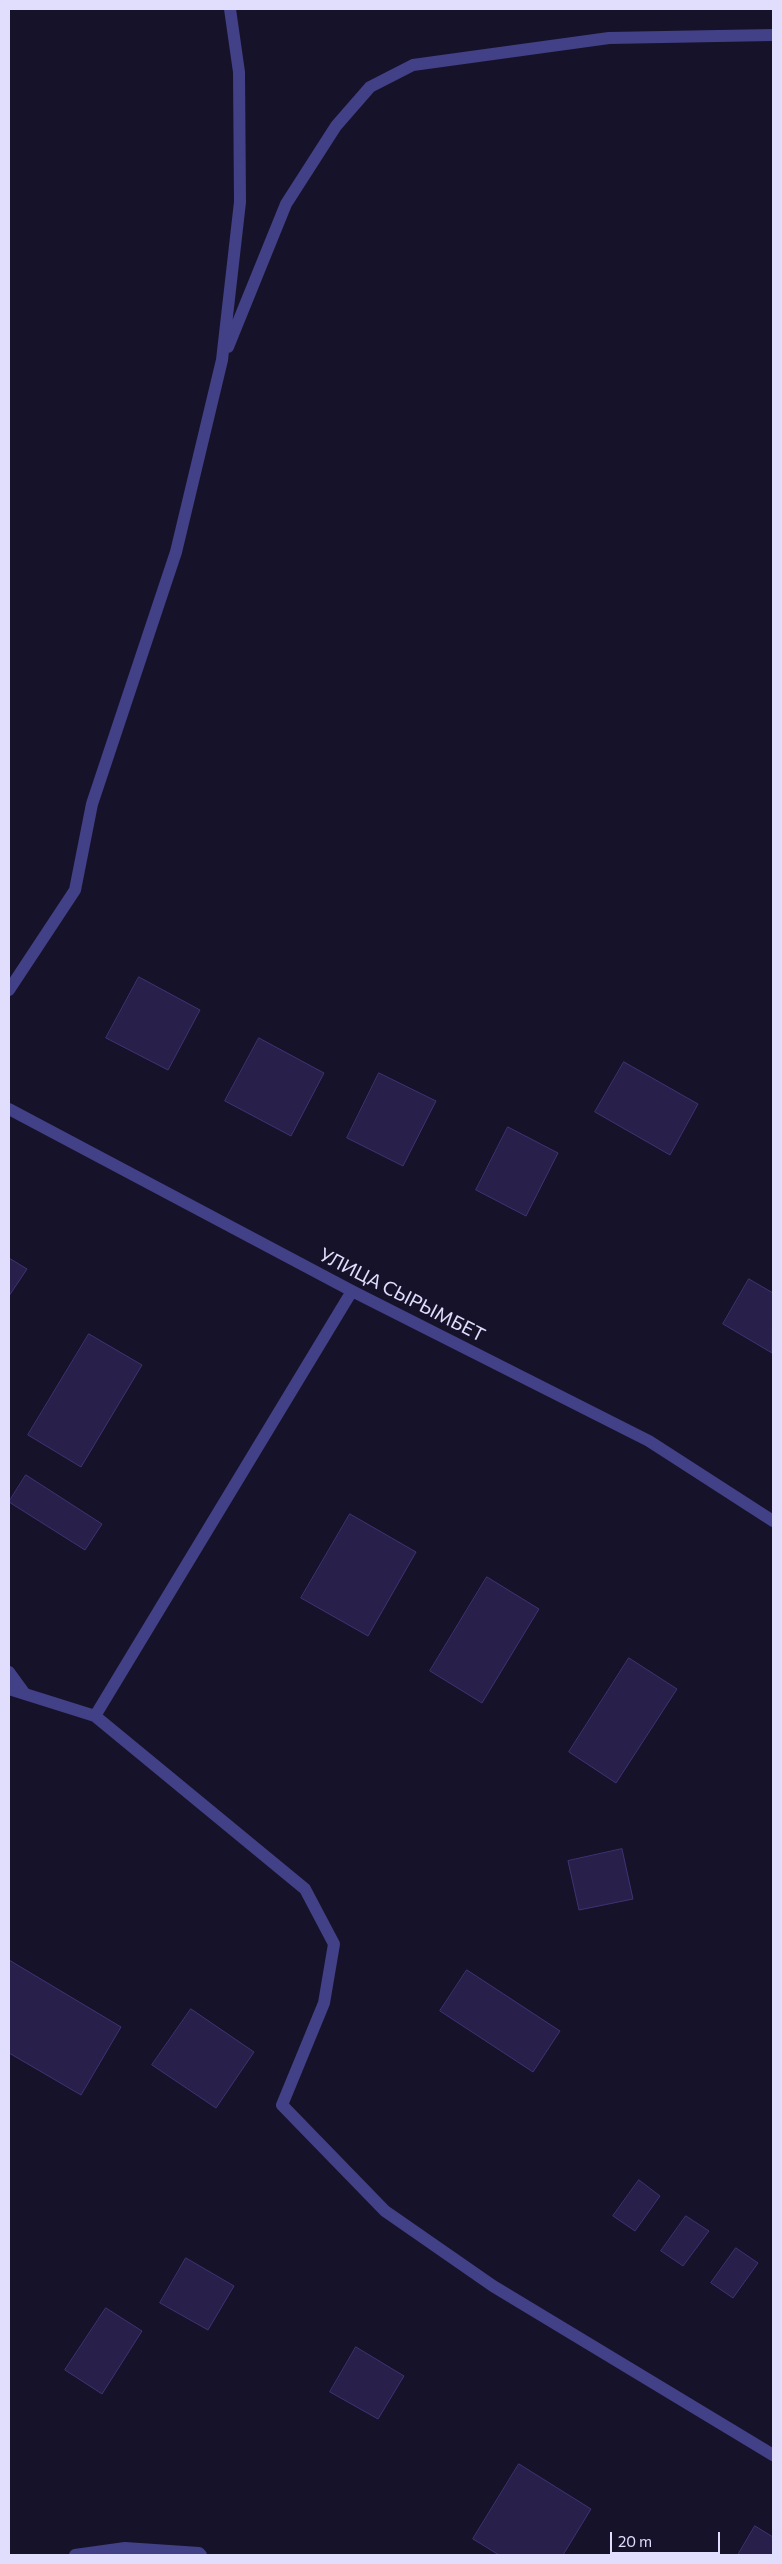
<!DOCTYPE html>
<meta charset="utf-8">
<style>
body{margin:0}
#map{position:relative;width:782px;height:2564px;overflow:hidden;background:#16122a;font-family:Commissioner,sans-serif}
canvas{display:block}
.frame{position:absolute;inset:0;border:10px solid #e0ddfd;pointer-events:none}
.scale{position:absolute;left:610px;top:2532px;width:110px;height:22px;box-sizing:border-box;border:2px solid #e0ddfd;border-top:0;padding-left:6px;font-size:15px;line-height:18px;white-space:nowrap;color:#e0ddfd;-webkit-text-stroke:4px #16122a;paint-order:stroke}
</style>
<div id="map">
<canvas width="782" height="2564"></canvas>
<div class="frame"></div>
<div class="scale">20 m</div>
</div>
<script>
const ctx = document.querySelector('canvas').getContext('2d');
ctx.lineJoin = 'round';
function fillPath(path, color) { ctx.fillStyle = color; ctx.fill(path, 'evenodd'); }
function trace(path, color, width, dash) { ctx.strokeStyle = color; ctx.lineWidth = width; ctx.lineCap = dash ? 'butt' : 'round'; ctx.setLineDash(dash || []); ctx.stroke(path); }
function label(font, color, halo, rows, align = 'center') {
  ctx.font = font + ' Commissioner,sans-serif'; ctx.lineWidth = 4; ctx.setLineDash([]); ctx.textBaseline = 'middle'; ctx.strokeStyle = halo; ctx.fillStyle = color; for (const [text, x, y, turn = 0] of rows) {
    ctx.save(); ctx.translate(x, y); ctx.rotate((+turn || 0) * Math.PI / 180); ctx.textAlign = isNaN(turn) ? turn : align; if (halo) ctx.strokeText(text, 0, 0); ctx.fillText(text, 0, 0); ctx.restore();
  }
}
const building = new Path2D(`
 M139 977 200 1010 168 1070 106 1038Z
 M259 1038 324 1073 291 1136 225 1101Z
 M624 1062 698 1104 670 1155 595 1112Z
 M379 1073 436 1101 403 1166 347 1138Z
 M508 1127 558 1153 526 1216 476 1190Z
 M9 1258 27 1269 9 1296Z
 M749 1279 773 1293 772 1353 723 1324Z
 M89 1334 142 1365 81 1467 28 1435Z
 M26 1475 102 1524 85 1550 9 1502Z
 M350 1514 416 1552 368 1636 301 1598Z
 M487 1577 539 1609 482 1703 430 1671Z
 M629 1658 677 1689 616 1783 569 1752Z
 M622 1849 633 1899 579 1910 568 1861Z
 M9 1960 121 2027 81 2095 9 2053Z
 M467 1970 560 2031 533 2072 440 2011Z
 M191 2009 254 2052 216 2108 152 2065Z
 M639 2180 660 2196 635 2231 613 2216Z
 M686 2216 709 2231 683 2266 661 2251Z
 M736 2248 758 2263 733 2298 711 2283Z
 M186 2258 234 2286 208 2330 160 2303Z
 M106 2308 142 2331 102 2394 65 2370Z
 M356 2347 404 2376 378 2419 330 2392Z
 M519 2464 591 2509 563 2555H499L473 2539Z
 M755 2526 773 2537V2555H738Z`);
fillPath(building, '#28204a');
trace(building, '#3f3374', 1);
trace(new Path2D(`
 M228 347 286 204 336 126 370 87 413 65 609 38 773 35
 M9 990 75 890 92 804 176 552 222 360 240 202 239 72 230 9
 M9 1109 352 1291 649 1441 773 1521
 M9 1672 25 1694
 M9 1689 95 1716 305 1889 334 1944 324 2003 282 2105 385 2211 493 2286 773 2455
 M95 1716 352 1291
 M75 2555 125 2548 199 2553 201 2555`), '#424086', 12);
label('19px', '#e0ddfd', '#16122a', [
 ["УЛИЦА СЫРЫМБЕТ",402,1295,27]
]);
</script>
